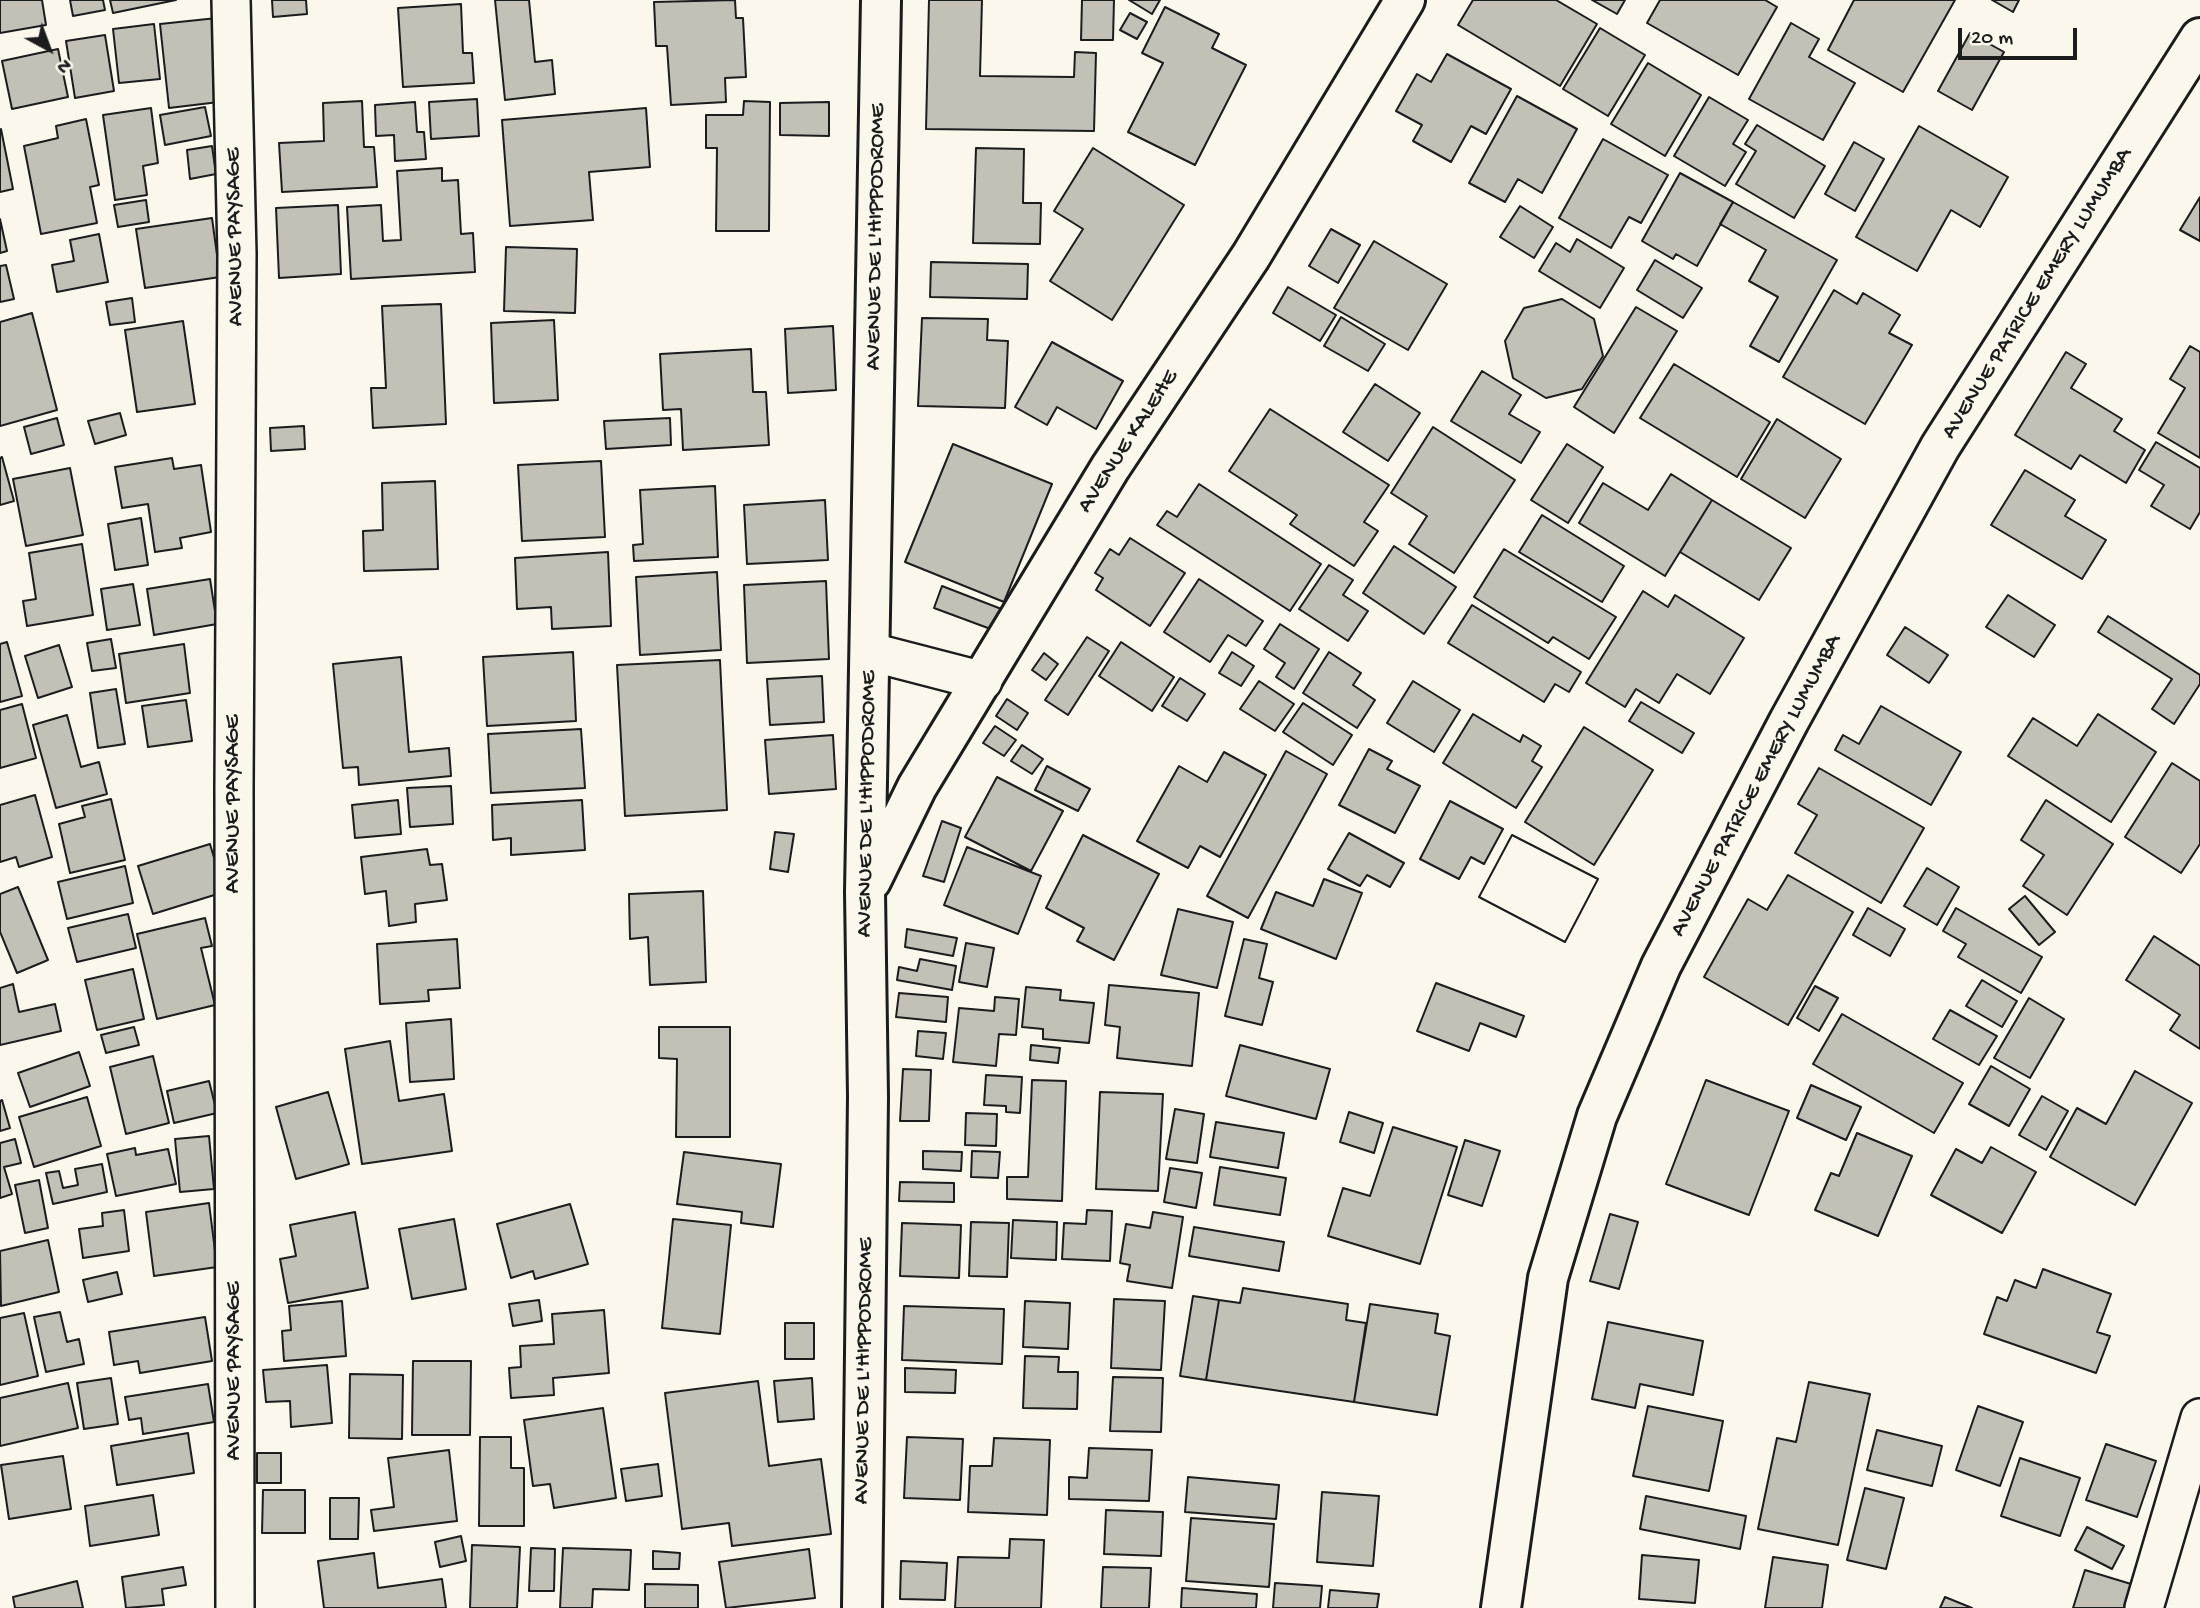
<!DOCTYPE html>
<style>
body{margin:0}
#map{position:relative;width:2200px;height:1608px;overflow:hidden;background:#fbf7ec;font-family:"Gochi Hand",sans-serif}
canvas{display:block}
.north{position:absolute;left:14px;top:14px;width:70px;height:70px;-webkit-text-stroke:5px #fbf7ec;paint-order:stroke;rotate:139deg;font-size:19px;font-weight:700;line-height:28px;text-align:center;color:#1c1c1c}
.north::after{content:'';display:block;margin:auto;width:24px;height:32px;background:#1c1c1c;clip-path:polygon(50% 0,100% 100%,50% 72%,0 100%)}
.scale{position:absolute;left:1958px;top:28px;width:119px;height:32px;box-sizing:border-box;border:4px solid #1c1c1c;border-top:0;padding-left:9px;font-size:21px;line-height:24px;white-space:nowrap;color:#1c1c1c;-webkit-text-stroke:5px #fbf7ec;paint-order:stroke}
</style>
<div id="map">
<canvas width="2200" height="1608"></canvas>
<div class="north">N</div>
<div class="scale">20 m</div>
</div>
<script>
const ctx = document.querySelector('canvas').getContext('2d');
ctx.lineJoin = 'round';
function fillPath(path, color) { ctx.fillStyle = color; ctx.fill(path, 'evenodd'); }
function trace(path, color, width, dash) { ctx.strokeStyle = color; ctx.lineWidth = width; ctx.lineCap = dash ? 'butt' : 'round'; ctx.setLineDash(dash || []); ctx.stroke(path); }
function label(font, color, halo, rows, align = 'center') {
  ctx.font = font + ' "Gochi Hand",sans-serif'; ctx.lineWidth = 5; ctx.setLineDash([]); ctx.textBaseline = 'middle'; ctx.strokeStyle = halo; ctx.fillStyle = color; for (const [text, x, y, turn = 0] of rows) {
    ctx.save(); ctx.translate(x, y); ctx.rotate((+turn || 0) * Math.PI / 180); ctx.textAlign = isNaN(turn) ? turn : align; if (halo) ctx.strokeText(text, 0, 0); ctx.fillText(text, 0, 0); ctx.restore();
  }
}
const building = new Path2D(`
 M0 0H42L46 25 0 33Z
 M70 0H103L105 10 73 16Z
 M110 0H176L113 13Z
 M272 0H306L307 14 273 17Z
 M495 0H529L535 62 552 60 555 94 505 100Z
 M735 0 736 18H743L746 77 725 78 726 102 671 105 667 46H656L654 2Z
 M929 0H982L980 76 1074 77 1075 52 1096 53 1094 131 926 129Z
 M1082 0H1114L1113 40H1081Z
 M1129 0H1160L1152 14Z
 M1473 0H1556L1597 24 1560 86 1458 25Z
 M1592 0H1625L1617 14Z
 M1660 0H1765L1777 7 1738 75 1647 23Z
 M1854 0H1955L1903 92 1828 50Z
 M1992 0H2019L2013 12Z
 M461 4 463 53H472L474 83 403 87 398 8Z
 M1165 7 1219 34 1212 48 1246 65 1195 165 1128 132 1163 63 1142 53Z
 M1130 13 1147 22 1137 39 1120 30Z
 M217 18 221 51 214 52 219 102 169 108 160 24Z
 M1791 23 1819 39 1809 57 1855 83 1823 140 1749 99Z
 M154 24 160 79 119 83 113 29Z
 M1600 28 1645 55 1608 116 1563 89Z
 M1970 33 2004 52 1972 110 1938 91Z
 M105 35 114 91 75 98 66 41Z
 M58 49 68 97 12 109 2 61Z
 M1447 54 1511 89 1486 134 1471 126 1451 162 1413 141 1422 125 1396 111 1417 74 1431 82Z
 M1648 63 1701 95 1665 156 1611 124Z
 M1517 96 1577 129 1542 193 1518 179 1505 202 1469 183Z
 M1709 97 1748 120 1733 144 1746 152 1725 186 1674 156Z
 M477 99 479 136 431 139 429 102Z
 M362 101 364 147H374L377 187 282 192 279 143 324 141 323 103Z
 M744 101 770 102 769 231H716L717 148H706V115H743Z
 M415 102 417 132H424L426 159 395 161 394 135 376 136 375 105Z
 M829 102V136L780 135V103Z
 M205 107 211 136 165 145 160 115Z
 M151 108 158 163 143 166 147 195 115 200 103 115Z
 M646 108 650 167 589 172 593 220 510 226 502 120Z
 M86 119 99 185 90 187 97 223 41 234 24 146 58 138 56 126Z
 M1757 125 1825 166 1794 218 1736 184 1756 151 1745 144Z
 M1919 126 2008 177 1980 227 1951 210 1917 271 1856 237Z
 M1 129 13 189 0 192V130Z
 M1603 139 1668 175 1641 223 1629 217 1611 248 1559 218Z
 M1854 142 1884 159 1855 211 1825 194Z
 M212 146 216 174 190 179 187 150Z
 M976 148 1024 149 1023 203H1041L1040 244 973 243Z
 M1093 148 1184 205 1112 320 1050 281 1083 229 1054 211Z
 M442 168V181L458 180 461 234 473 233 475 272 351 279 347 207 381 205 383 241 401 240 397 171Z
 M1680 173 1733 202 1697 266 1676 254 1673 259 1642 241Z
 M2200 197V241L2180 230Z
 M146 200 149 222 118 227 114 205Z
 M1733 202 1837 260 1779 362 1750 346 1778 297 1749 281 1766 250 1720 224Z
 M338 205 341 274 279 278 276 208Z
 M1520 206 1553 227 1534 258 1500 237Z
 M212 218 220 277 145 288 136 229Z
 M0 219 7 251 0 253Z
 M1331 229 1360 245 1338 283 1309 266Z
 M99 234 108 282 57 292 52 265 74 261 70 240Z
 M1577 239 1624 268 1600 308 1539 271 1556 243 1570 252Z
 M1374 241 1447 284 1408 350 1334 308Z
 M506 247 577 249 575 313 504 311Z
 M1655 260 1702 288 1683 318 1637 290Z
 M931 262 1028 264 1027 299 930 297Z
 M6 265 14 299 0 302V266Z
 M1288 287 1336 315 1320 341 1273 313Z
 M1834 290 1857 304 1863 293 1900 315 1889 333 1912 345 1865 424 1783 377Z
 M132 298 135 322 110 325 106 302Z
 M1562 299 1594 319 1603 356 1582 389 1546 398 1513 378 1505 341 1524 308Z
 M441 304 446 424 373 428 371 388H386L382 306Z
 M1636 307 1677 331 1614 433 1574 407Z
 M32 313 57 410 0 426V322Z
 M1341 317 1385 344 1368 371 1324 346Z
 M922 318 988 319 987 340 1008 341 1005 408 918 406Z
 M554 320 558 400 494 403 491 323Z
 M183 321 195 404 137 412 125 330Z
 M833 326 836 390 788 393 785 329Z
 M1052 342 1123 381 1096 429 1057 407 1047 425 1015 407Z
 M2190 346 2200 352V458L2158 433 2185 388 2170 379Z
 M751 349 753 392H766L769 445 683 450 681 409 663 410 660 354Z
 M2066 352 2086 364 2071 388 2122 419 2114 431 2145 450 2126 483 2080 455 2071 469 2015 435Z
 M1674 364 1770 422 1737 477 1640 418Z
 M1482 371 1521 395 1509 414 1540 432 1521 463 1451 421Z
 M1375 384 1420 413 1388 461 1343 432Z
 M1270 409 1389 485 1364 522 1378 531 1354 566 1290 524 1297 515 1229 471Z
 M120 413 126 435 95 444 88 421Z
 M57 418 64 445 31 454 24 427Z
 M670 418 671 445 606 449 604 421Z
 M1777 419 1841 459 1805 518 1741 479Z
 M304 426 305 449 271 451 270 428Z
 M1433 427 1515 480 1454 573 1409 544 1427 516 1391 493Z
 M2156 442 2200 468V512L2190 529 2151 506 2164 485 2139 470Z
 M953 444 1052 484 1004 602 905 562Z
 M1567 444 1603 467 1568 523 1531 500Z
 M2 457 14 501 0 505V458Z
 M172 458 174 469 201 465 211 532 180 538 182 548 155 552 148 504 122 508 115 467Z
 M601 461 605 537 522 541 518 465Z
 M70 468 83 535 26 546 13 479Z
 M2025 470 2075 500 2065 516 2106 540 2082 579 1991 525Z
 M1671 474 1712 500 1665 576 1579 523 1603 483 1648 510Z
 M435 481 438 569 364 571 363 531 383 530 382 483Z
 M1199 484 1321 564 1290 611 1157 525 1167 511 1177 517Z
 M715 486 718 557 634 561 633 545 643 544 640 490Z
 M825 500 828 560 747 564 744 505Z
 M1712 500 1791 548 1759 600 1680 552Z
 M1542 515 1624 566 1602 602 1519 552Z
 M141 518 148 565 115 570 108 524Z
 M1130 538 1185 573 1150 626 1096 590 1103 578 1095 573 1110 549 1119 555Z
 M82 544 93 615 27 626 23 601 36 599 29 553Z
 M1394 546 1456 587 1424 634 1363 593Z
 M1504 549 1616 617 1589 659 1553 637 1548 643 1474 597Z
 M608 552 611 626 552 629 551 607 517 609 515 558Z
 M1329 565 1353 580 1343 595 1368 611 1348 641 1299 609Z
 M717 572 721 650 640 655 636 577Z
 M210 579 217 624 154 635 147 589Z
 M1199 579 1263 621 1246 646 1228 635 1210 662 1164 632Z
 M826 581 829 659 747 663 744 585Z
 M133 584 140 625 107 630 101 589Z
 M942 586 1004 610 996 631 934 608Z
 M1643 591 1668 607 1675 595 1744 638 1710 694 1677 674 1659 703 1636 689 1625 707 1586 683Z
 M2008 595 2055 625 2034 657 1986 627Z
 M1472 605 1581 672 1569 692 1555 684 1544 702 1448 643Z
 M2108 616 2200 675V684L2174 724 2152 709 2172 679 2098 632Z
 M1280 624 1319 649 1294 689 1276 677 1285 663 1264 649Z
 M1905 627 1948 655 1929 683 1887 655Z
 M1087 637 1109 651 1068 715 1045 700Z
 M111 639 116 668 92 671 87 643Z
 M7 642 22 696 0 702V644Z
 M1121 642 1174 677 1152 711 1099 676Z
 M184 644 190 693 126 703 119 654Z
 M59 645 72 687 38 698 25 656Z
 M573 652 576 721 487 726 483 657Z
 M1232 652 1254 666 1241 686 1219 673Z
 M1329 652 1361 673 1353 685 1375 700 1357 728 1303 693Z
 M1044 653 1058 664 1046 680 1032 670Z
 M401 657 409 752 449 748 451 776 359 785 358 767 343 768 333 664Z
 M720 660 727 810 625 816 617 665Z
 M822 676 824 722 770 725 767 679Z
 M1180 678 1205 694 1187 721 1162 706Z
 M1259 681 1294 704 1275 731 1240 709Z
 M1413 681 1460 710 1434 752 1387 723Z
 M116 689 125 744 98 748 90 693Z
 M1007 699 1028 713 1017 730 996 716Z
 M186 700 192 741 148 747 142 706Z
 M1641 702 1694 733 1682 753 1629 721Z
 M1303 703 1352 735 1333 765 1283 732Z
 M22 704 36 758 0 768V710Z
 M1881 706 1961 752 1931 805 1835 750 1843 735 1859 744Z
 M1473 714 1520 742 1523 735 1541 746 1532 761 1542 767 1516 808 1443 763Z
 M2098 714 2156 752 2111 822 2008 756 2033 718 2077 746Z
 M67 715 81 767 99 762 107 794 56 808 33 725Z
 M995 726 1016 740 1004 756 983 743Z
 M1584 727 1653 770 1594 865 1525 822Z
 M581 729 585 788 491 793 488 734Z
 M833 735 836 789 769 794 765 740Z
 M1022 745 1043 759 1032 774 1011 761Z
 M1369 749 1392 761 1387 769 1420 786 1395 833 1339 805Z
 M1286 751 1327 774 1248 918 1207 896Z
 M1224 752 1266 775 1220 857 1200 846 1188 868 1137 841 1179 766 1207 782Z
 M2172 763 2200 781V844L2181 873 2125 837Z
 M1047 766 1090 789 1078 811 1035 790Z
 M1819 768 1924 828 1881 903 1795 853 1817 815 1798 804Z
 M997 777 1063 811 1031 871 965 837Z
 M451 786 453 824 410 827 407 788Z
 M35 795 52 857 19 867 16 857 0 862V805Z
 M111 799 125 860 70 873 59 824 85 817 82 806Z
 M398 800 401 834 355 838 352 805Z
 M582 800 585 850 511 855V838L493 840 492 805Z
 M2046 800 2113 844 2067 915 2023 886 2044 855 2021 840Z
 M1450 801 1503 829 1484 864 1471 857 1459 879 1420 859Z
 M942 821 961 828 944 882 923 876Z
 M775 832 794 834 788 872 770 869Z
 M1349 833 1404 863 1390 887 1367 875 1360 886 1328 869Z
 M1083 835 1159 874 1114 960 1077 941 1084 928 1046 908Z
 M1512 835 1598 879 1565 942 1479 897Z
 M1512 835 1598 879 1565 942 1479 897Z
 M210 844 224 892 153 914 138 866Z
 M967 847 1041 876 1018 934 944 905Z
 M427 849 430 865 442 864 447 900 415 904 416 922 389 926 386 891 365 894 361 857Z
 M125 866 133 903 67 919 58 882Z
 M1927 868 1959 887 1937 925 1904 906Z
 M1788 875 1853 912 1788 1025 1704 977 1748 899 1767 910Z
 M1324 879 1362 893 1336 959 1261 929 1276 892 1313 906Z
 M18 887 48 960 17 973 0 932V894Z
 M703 891 706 982 650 985 648 937 630 939 629 894Z
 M2025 896 2055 932 2039 945 2009 909Z
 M1868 908 1905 929 1890 956 1853 935Z
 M1956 908 2042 957 2021 993 1958 957 1966 944 1943 931Z
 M1178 909 1233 922 1217 988 1161 975Z
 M128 914 136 948 77 962 68 928Z
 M205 918 212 946 201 948 215 1005 157 1019 137 934Z
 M907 929 957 938 953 956 905 947Z
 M2154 936 2200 966V1049L2170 1030 2180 1015 2126 980Z
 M457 939 460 988 428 990 429 1001 380 1004 377 944Z
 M1244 939 1267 944 1259 978 1273 982 1262 1025 1225 1016Z
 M966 943 994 948 987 987 959 982Z
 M920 959 956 966 952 990 897 980 899 967 917 971Z
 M133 969 144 1019 97 1030 85 980Z
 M1982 980 2017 1001 2002 1027 1966 1006Z
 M1436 983 1524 1016 1516 1037 1480 1023 1469 1051 1417 1031Z
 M13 984 19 1012 55 1004 61 1031 0 1045V988Z
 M1109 985 1199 993 1192 1066 1117 1058 1120 1027 1105 1025Z
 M1815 986 1838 998 1819 1031 1797 1018Z
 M1026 987 1061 990 1060 1000 1094 1003 1089 1043 1043 1039V1029L1022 1027Z
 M899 993 948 997 946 1022 896 1017Z
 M995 997 1019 999 1016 1035 999 1034 996 1066 953 1062 959 1008 994 1011Z
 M2029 998 2064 1019 2030 1078 1994 1058Z
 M1950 1010 1997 1036 1979 1065 1933 1039Z
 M1842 1014 1963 1083 1934 1133 1813 1064Z
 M451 1019 454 1079 410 1082 406 1023Z
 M134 1027 139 1045 106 1053 101 1035Z
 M659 1027H730V1137H676L677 1059 659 1058Z
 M918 1031 946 1033 943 1059 916 1056Z
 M390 1041 399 1101 444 1094 452 1151 362 1164 345 1049Z
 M1031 1045 1060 1048 1058 1063 1030 1060Z
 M1240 1045 1330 1069 1316 1119 1226 1096Z
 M79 1052 90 1086 30 1107 18 1073Z
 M153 1056 169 1123 126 1134 110 1067Z
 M1991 1066 2030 1089 2009 1126 1969 1104Z
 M903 1069 931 1070 929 1121H900Z
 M2135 1071 2192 1103 2135 1205 2050 1157 2077 1108 2106 1124Z
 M986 1075 1022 1077 1020 1113 1006 1112V1106L984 1105Z
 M1032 1080 1066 1081 1062 1201 1007 1199V1177H1028Z
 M1706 1080 1789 1111 1749 1215 1666 1184Z
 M209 1081 217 1113 174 1123 167 1091Z
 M1811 1085 1861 1107 1846 1140 1797 1118Z
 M328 1092 349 1164 296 1179 276 1107Z
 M1100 1092 1163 1094 1158 1191 1096 1189Z
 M2042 1096 2068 1111 2046 1150 2019 1135Z
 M87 1097 101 1146 34 1167 19 1117Z
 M2 1100 10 1128 0 1131V1101Z
 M1175 1109 1204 1114 1197 1163 1166 1159Z
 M1349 1112 1383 1123 1374 1153 1340 1142Z
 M966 1113 997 1114 996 1146 965 1145Z
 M1216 1122 1284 1133 1278 1168 1210 1157Z
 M1393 1127 1457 1147 1420 1264 1328 1236 1343 1188 1370 1196Z
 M1857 1133 1912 1156 1878 1236 1815 1210 1831 1173 1839 1176Z
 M209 1136 214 1189 180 1192 175 1139Z
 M15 1139 21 1163 4 1167 12 1194 0 1198V1143Z
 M1465 1140 1500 1151 1482 1206 1448 1195Z
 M1991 1147 2036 1172 2002 1233 1931 1195 1956 1149 1982 1163Z
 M135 1148 136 1155 168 1149 176 1184 116 1196 107 1154Z
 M923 1151 962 1152 961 1171 923 1169Z
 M972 1151 1000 1152 998 1178 971 1177Z
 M684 1152 781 1164 773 1227 741 1223 742 1212 677 1204Z
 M102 1164 107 1192 53 1204 46 1173 59 1171 63 1188 78 1185 75 1169Z
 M1220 1167 1286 1178 1280 1215 1214 1205Z
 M1170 1168 1202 1173 1196 1208 1164 1202Z
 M39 1180 48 1228 25 1233 15 1185Z
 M900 1182 954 1183V1202L899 1201Z
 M209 1203 217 1267 154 1276 146 1212Z
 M570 1204 588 1264 535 1279 533 1271 511 1278 497 1224Z
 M124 1210 129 1251 83 1258 79 1229 103 1226 102 1213Z
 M1087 1210 1112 1211 1110 1261 1062 1259 1064 1223 1086 1224Z
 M355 1212 368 1288 288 1303 280 1259 296 1256 290 1225Z
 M1153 1212 1183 1217 1172 1288 1127 1281 1130 1265 1120 1263 1126 1224 1150 1228Z
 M1610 1214 1638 1222 1619 1289 1590 1281Z
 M454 1219 466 1289 412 1299 399 1229Z
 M673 1219 731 1225 720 1334 662 1328Z
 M1013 1220 1057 1222 1056 1260 1011 1258Z
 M971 1222 1009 1223 1007 1277 969 1276Z
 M902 1223 961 1225 959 1278 900 1276Z
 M1194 1227 1284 1242 1279 1271 1189 1256Z
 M48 1240 59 1292 1 1306 0 1251Z
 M2043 1269 2111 1294 2097 1332 2110 1336 2096 1373 1984 1334 1997 1297 2007 1301 2015 1280 2036 1288Z
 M117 1272 122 1294 88 1302 83 1280Z
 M1243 1288 1348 1304 1346 1320 1366 1323 1354 1402 1206 1380 1219 1300 1240 1303Z
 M1193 1296 1219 1300 1206 1380 1180 1376Z
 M1114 1299 1165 1301 1161 1370 1111 1368Z
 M539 1300 542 1321 513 1326 509 1304Z
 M342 1301 346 1356 284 1361 282 1331 291 1330 289 1306Z
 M1025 1301 1070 1303 1068 1349 1023 1347Z
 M1370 1304 1438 1314 1435 1333 1450 1336 1437 1415 1354 1402Z
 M904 1306 1004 1309 1002 1364 902 1360Z
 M604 1310 609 1373 553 1378 554 1395 511 1398 509 1368 521 1367 520 1346 554 1344 552 1314Z
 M60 1312 67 1342 79 1339 84 1364 46 1372 34 1317Z
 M24 1313 38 1376 0 1385V1318Z
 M205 1317 212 1361 140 1373 138 1361 114 1365 109 1332Z
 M1608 1322 1703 1341 1693 1395 1640 1384 1635 1408 1592 1399Z
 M785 1323H814V1359H785Z
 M1025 1356 1059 1357 1058 1372H1078L1077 1409 1023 1408Z
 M413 1361H471L470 1435H412Z
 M327 1365 332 1423 291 1427 290 1401 266 1402 263 1370Z
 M905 1368 956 1370 955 1393 905 1392Z
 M350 1374 403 1375 402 1439 349 1438Z
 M1113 1377 1163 1378 1161 1432 1110 1431Z
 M111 1378 118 1424 84 1429 77 1383Z
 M812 1378 814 1419 778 1422 774 1381Z
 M758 1381 769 1466 821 1459 831 1534 732 1546 729 1523 682 1529 665 1393Z
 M1809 1382 1870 1394 1838 1545 1758 1529 1777 1438 1796 1442Z
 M68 1383 78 1428 0 1446V1398Z
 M208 1384 214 1422 143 1434 141 1418 129 1420 125 1397Z
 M1648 1406 1723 1421 1709 1491 1633 1476Z
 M1978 1406 2023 1422 2000 1486 1956 1470Z
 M603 1408 616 1498 554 1508 550 1484 533 1486 524 1420Z
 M1877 1430 1942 1446 1932 1486 1867 1470Z
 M188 1433 194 1473 117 1485 111 1446Z
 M480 1437H511V1468H524V1526H479Z
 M907 1437 963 1439 960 1500 904 1498Z
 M994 1438 1050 1440 1047 1515 968 1512 970 1466H992Z
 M2106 1444 2156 1461 2137 1517 2086 1500Z
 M1089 1448 1152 1450 1149 1501 1069 1499V1477L1087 1478Z
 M449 1450 457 1521 374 1531 371 1510 394 1507 388 1458Z
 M257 1453H281V1483H257Z
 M63 1456 71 1509 9 1519 1 1465Z
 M2020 1458 2080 1478 2060 1536 2001 1516Z
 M658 1464 662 1496 626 1501 621 1469Z
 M1188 1477 1279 1485 1276 1519 1185 1512Z
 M1865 1488 1904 1498 1886 1569 1847 1560Z
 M263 1490H305V1533H262Z
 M1322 1492 1379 1496 1373 1566 1317 1562Z
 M153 1495 159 1535 90 1546 85 1506Z
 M1646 1496 1746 1516 1740 1549 1640 1529Z
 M330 1498H359L358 1539H330Z
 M1106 1510 1163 1512 1161 1556 1104 1554Z
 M1191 1518 1274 1524 1269 1587 1186 1581Z
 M2087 1527 2124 1546 2112 1569 2075 1550Z
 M461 1536 466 1561 440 1567 435 1542Z
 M1010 1539 1044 1540 1041 1608H955L958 1557 1009 1558Z
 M472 1545 520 1547 517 1608H470Z
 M531 1548 555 1549 554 1591H529Z
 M563 1548 631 1550 629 1590 593 1589 592 1608H560Z
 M809 1549 815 1598 726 1608 719 1562Z
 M653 1551 680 1553 679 1569H653Z
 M374 1553 378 1588 442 1579 446 1608H324L318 1561Z
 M1642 1555 1699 1560 1695 1603 1639 1599Z
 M1773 1557 1828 1565 1822 1608H1765Z
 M901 1561 947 1563 945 1600 900 1599Z
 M183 1567 186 1585 162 1589 164 1605 126 1608 122 1577Z
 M1103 1567 1151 1568 1149 1608H1101Z
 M2085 1570 2131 1584 2124 1608H2073Z
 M77 1581 83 1608H15L13 1597Z
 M1275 1583 1322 1586 1320 1608H1273Z
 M645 1584 698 1585V1608H645Z
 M1182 1588 1257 1594 1256 1608H1181Z
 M1330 1590 1379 1594 1377 1608H1328Z
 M1945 1597 1972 1608H1940Z`);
fillPath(building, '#c3c0b8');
trace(building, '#1c1c1c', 2);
const street = new Path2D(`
 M231 0 237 254 234 786 235 1608
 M871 652 983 681
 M2144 1608 2200 1418`);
const secondary = new Path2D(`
 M871 881 917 787 1110 468 1251 256 1405 0
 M862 1608 868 1097 865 892 881 0`);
const primary = new Path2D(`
 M1501 1608 1548 1278 1597 1116 1661 966 1789 721 1940 447 2200 38`);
trace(street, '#1c1c1c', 42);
trace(secondary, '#1c1c1c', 44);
trace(primary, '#1c1c1c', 44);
trace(street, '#fbf7ec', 37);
trace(secondary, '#fbf7ec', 38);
trace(primary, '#fbf7ec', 38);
label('23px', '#1c1c1c', '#fbf7ec', [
 ["AVENUE PAYSAGE",236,237,-91],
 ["AVENUE DE L'HIPPODROME",877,237,-89],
 ["AVENUE PATRICE EMERY LUMUMBA",2038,294,-58],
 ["AVENUE KALEHE",1129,442,-57],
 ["AVENUE PATRICE EMERY LUMUMBA",1757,786,-62],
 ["AVENUE PAYSAGE",234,804,-90],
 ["AVENUE DE L'HIPPODROME",868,804,-89],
 ["AVENUE PAYSAGE",235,1371,-90],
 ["AVENUE DE L'HIPPODROME",865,1371,-89]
]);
</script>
